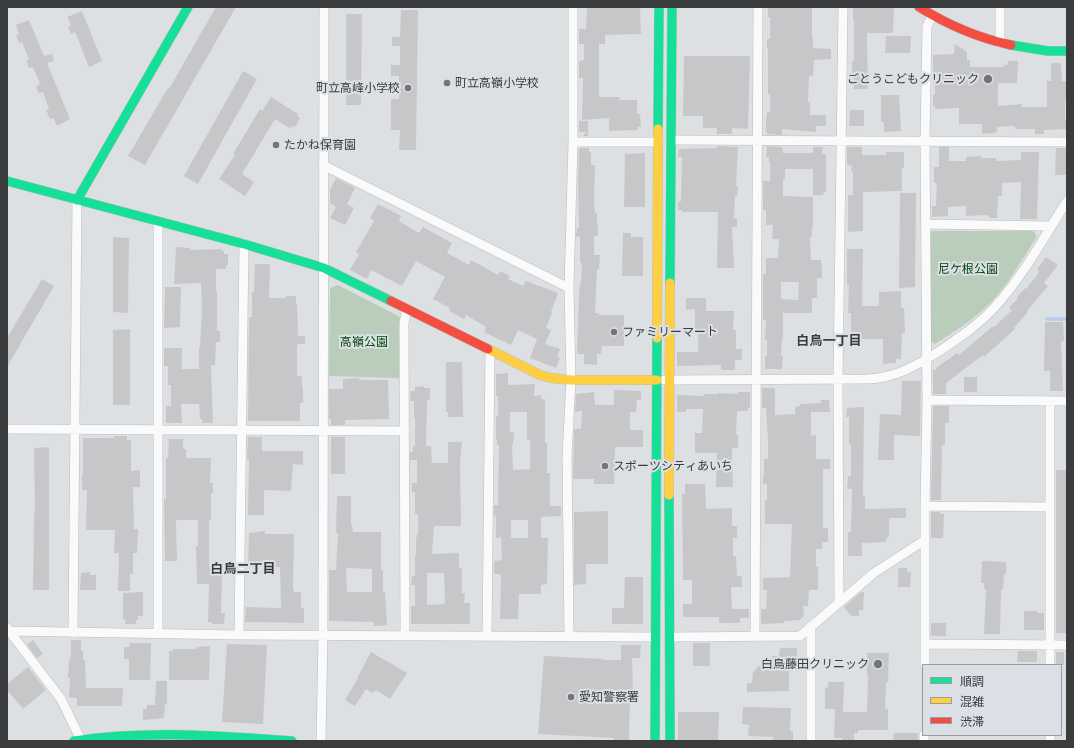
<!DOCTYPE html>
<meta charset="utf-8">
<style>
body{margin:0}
#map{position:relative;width:1074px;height:748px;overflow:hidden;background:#dde0e2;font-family:"Exo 2","Noto Sans JP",sans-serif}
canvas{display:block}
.frame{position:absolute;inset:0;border:8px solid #3a3c3e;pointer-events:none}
.legend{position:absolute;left:922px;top:664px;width:140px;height:72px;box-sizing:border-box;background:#dae0e5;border:1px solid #9a9ea2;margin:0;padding:5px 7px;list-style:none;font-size:12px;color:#3a3c3e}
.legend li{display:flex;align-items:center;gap:8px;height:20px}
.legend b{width:20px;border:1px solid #9a9ea2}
</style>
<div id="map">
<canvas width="1074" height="748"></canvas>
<div class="frame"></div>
<ul class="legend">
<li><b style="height:5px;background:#16e098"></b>順調</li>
<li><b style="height:5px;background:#ffcf43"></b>混雑</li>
<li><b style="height:5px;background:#f24e42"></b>渋滞</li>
</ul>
</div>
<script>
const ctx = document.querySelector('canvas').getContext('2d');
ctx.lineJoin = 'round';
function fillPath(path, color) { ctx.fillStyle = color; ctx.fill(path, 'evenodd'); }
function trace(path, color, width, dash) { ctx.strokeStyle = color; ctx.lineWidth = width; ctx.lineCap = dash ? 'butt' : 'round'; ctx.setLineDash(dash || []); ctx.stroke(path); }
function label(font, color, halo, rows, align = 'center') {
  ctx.font = font + ' "Exo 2","Noto Sans JP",sans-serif'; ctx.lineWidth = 4; ctx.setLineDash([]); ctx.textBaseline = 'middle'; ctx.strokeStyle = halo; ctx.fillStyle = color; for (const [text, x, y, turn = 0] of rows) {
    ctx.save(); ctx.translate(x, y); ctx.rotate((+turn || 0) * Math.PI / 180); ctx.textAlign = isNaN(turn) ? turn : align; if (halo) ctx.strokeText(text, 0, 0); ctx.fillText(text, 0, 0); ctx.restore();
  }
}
fillPath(new Path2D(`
 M932 231H1033L1037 236C1022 260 1006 289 985 308 970 322 952 333 935 344L930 341V233Z
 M338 285 400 317 399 378 329 376 330 288Z`), '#b9cdba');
trace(new Path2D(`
 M1047 319H1067`), '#b5caed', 3.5);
fillPath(new Path2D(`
 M216 7H236L145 165 128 156 168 88 169 89Z
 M587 7H640L641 34 605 35V44H599V97H620L619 100H637V114H640L641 127H638V130L609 131V118L582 120 583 78H579V61L584 60V44H579V29H586Z
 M768 7H812V38H813V48L831 49V59L814 60 813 76H809L808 102H810V115H826V126H816V132L782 129V135L767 134V132H766V117H767V112H770V94H768V48H767V39H770V17H768Z
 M894 7 893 33H867L868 89H854V76H852V61H854V20H853V8Z
 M401 10H418L416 150H399L400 130H391V99H399V76H391V65H400V46H392V37H400Z
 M82 11 102 61 89 67 75 32 71 34 68 27 71 25 67 17Z
 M346 14H362L361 105H346Z
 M29 20 44 56 52 54 54 61 47 63 70 119 57 126 53 118 50 119 46 110 49 109 43 92 39 93 36 87 40 84 33 67 29 68 26 60 29 59 22 42 19 43 16 35 19 34 16 25Z
 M886 36H911L910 53H885Z
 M955 44 967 52V60H970V67H1004V65H1007L1008 61H1018L1017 83H998V106L1022 104V107H1047V81H1051V63H1061L1062 81H1067V100H1065V120H1067V129L1044 130V134H1035V129H1015V126L997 127V132H995V133L982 134V124H959V108L935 109V106H933V95H935V79L933 78V55L954 54Z
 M684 56H750L748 129 732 128V134H717V128H703V116H683Z
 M243 71 257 79 198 184 184 176Z
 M881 95H899L901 131 884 132V122H881Z
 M271 97 298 114 297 116 300 118 295 127 292 126 291 129 275 119 242 174 254 182 245 196 219 179 235 155 233 154 260 109 262 111Z
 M850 110H864V126H849Z
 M579 121H588V136H583L586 132H579Z
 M717 146 738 147 736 186H738L737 196H735L734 219 737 218V227H732L734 268H717L718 212H682V210H678V202L681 201 682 157H678L679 149 717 148Z
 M767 146 782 147 783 153H813V147H823L822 154H826V192H824L823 195H813V169H785V179H783V196L813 197V227H812V237H810L811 260H821V264H822V278H817V298H812V313H783V339H782L781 356H783L782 369H765V356H767V340H765L766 320H763V274H766V258H778L779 239H772L773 225H766V210H763V181H770V162H769V157H766ZM781 282H799L798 300 781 299Z
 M847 147H862V154L863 155H886V152H904V168H902V191L863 192V231L848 232V195H853V171L851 172 852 166 848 165 847 164Z
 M939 147H949V161H966V157L981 156V158H996V161L1021 160V152H1039L1037 219H1020L1021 182 1002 183V196H998L997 218H989V216L987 215 966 216V206L948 207V216L932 217V206H936L937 183H934V167H939Z
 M579 148H589V152H591V165H595L594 203 595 213H597V225H598V236H594V255H600L599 269H597L595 313H599V315H624V346H602L601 354H597V365L584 364V354H577L579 296 580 283H581L582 263H580V236L576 237 577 228H579L578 184Z
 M1056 148H1067V175H1055Z
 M645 153V207H624L625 154Z
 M336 178 355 188 347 204 354 208 345 225 330 218 336 207 330 203V190Z
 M900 193H916L915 287 899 288Z
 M378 204 401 216 399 221 419 233 423 227 452 243 447 253 469 265 471 260 498 275 500 271 510 276 508 279 523 286 526 281 558 293 551 312 552 313 546 328 551 330 545 344 560 349 557 357 560 358 556 368 530 358 537 339 518 330 511 345 484 332 486 327 466 315 464 319 449 311 450 308 433 299 445 277 416 261 402 286 371 270 367 279 350 270 359 254 356 252 374 221 370 218Z
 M623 233H631V237H643V276H622Z
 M113 237 129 238 128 313 113 312Z
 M176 247 190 248V250L222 249V251H224V254H228V265H226V269H216V291H217V331H220V342H216L215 365H211L213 423H202V419H200L199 404H181L182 423H166V406H171V385H168V366H164V348H182V369H199V348L200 347 202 309 201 283 174 284Z
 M847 249H863L862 306H879V292L901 291V306L902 308H904L905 333H902L901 359H896V363L883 364V339H851V313H848L849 285H847Z
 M1046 257 1058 265 1044 283 1048 286 1027 311 1028 312 1014 328 1015 329 984 357 983 355 946 383V394H933V370H936V368L957 353 959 355 993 326 994 327 1012 310 1009 308 1018 298 1017 297 1025 288 1026 289 1038 274 1039 271 1037 269Z
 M255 264H270L269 298H286V296H296V304H297L298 336H305V344H298L297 347V376H302V388H303V403H300V421H248L249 317H252V292H254Z
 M42 279 54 286 7 367V338Z
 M165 287H181L180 327 164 328Z
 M686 298H706V311H734L733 330H736V349H742V360H735V370H721V365L677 366V352H698V330H695V309L686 310Z
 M1045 322H1063L1064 341H1061L1063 391H1050V371H1044Z
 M130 329V405H113V330Z
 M446 362H462L463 417H448V412H446Z
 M508 373V385L535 384 534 396 541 395V399H545V443H547V473H550V506H561V516L541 517V538H548L547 584 541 585V594H519L518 619H500L501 577 500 574H494V561L502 560 501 537 496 538V515L494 516V505H498L499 445H497V440H496V416H498V396H496V374ZM510 412H527V440H530V469L513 470 512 445H513L514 432H510ZM511 520H528V538H511Z
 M964 377H977V392H964Z
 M359 378V380H388L389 419 345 420V425H331V419H329V389H343V379Z
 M902 381H921L920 436 894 435V460H878L880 414 901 415Z
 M424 386V388H430V400H427L426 446H431L432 463H448V442H462L460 464 461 526H434L432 554 459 553V568H462V593H465L464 603H470V624H411V606H415V585H411L412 576H415V555H416V540L417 534H418V514H415V492H412V483H417V460H410V452H413V446H415V418H414V401H410L411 391H415V387ZM427 573H444L445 604 427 605Z
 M762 388H775V415L795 414V407L800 406V404L821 403V400H829L830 412H811V436L816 435V459H830V469H823V528H828V542H822V549H816V567H818V590H809L808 606H803L804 617H801V620L784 621V623L762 624 761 622V609H766L767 590H763V578L790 577 792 524H765V500H767V484H763V475H764V459H768V440L766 408H762Z
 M614 390 641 391V400H637L636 412H630V430H643V447H615L614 484H594V479H573L574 429H581L582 411 575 412 576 394 594 392 595 405H614Z
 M738 392H750V408H748V411H737L736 435H738V448H732L733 487H716L717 453H695V433H702L703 409H686V412H677V395L704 396V394H718V393L738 394Z
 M933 406H949V423H945V445H942L941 500H931Z
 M864 407 863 497H865V509L906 508V518H889V537H887L886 542 862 543V556H848V532H851L852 489H847L848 476H851V447L850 444 849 445V417H846L847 408Z
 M114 436H127V440H131V471L140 470V487H133L134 529H138L137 553H133V574H130V591H118L119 553H114L115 530H86L87 490H82V474H83V438H114Z
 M248 437H262V451H303V465L293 464 291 491 264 490V515H248L249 459H247Z
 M331 437H345V474H331Z
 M169 439H183V449H186V458H211L210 483H213V493H211V520H209V566H210V575H222L221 613H225L224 624H212V622H208L209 584H197L196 546H198V520H176L177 561H165L164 499H166V458H168Z
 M49 447V590H33L34 522V511H35L34 448Z
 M1056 470H1067V633H1056Z
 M685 484H705L706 509 732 508V526H737V538H733V556H736L737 576H742V587H731L732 609H749V618H740V623H719V617H683V604H692V580H683L682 494H685Z
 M337 496H351V522L353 532H381V570H383V592H385L387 625 374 626V622L329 621V570H336L338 533H336ZM346 568 372 569V592H347Z
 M608 511V564H586V584L574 585V512Z
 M931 512H940V514H944L943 538H931Z
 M265 531V534H294L293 590H294V592H301V608H304V623L245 622 246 607 281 608 280 567H248L249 533Z
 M982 561 1006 562V574H1004L1003 590H1001L1000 634H984L986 589H984V583H981Z
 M898 568H907V572H911L910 587H898Z
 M90 572V575H96V590H80L81 573Z
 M625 577H643V624H612V608H624Z
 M143 592V616H138V620H136V624H125L126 619 123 620V593Z
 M861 592H864L863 610H859V616H851L844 607Z
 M1024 611H1037V613H1044V630H1024Z
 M931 623H946V636H931Z
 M33 640 43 654 37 658 27 645Z
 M71 640H81V651H83V660H85L86 688H123L122 706H77V698L69 697 70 678H68L69 660H70L71 651Z
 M130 643H151L150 680H129V659H124V647H129Z
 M693 643H710V666H693Z
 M227 644 267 645 263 724 222 722Z
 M621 645H641L640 658H632L633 692H630L629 741H614V738L538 734 544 656 603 659V660H621Z
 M210 646 209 680H169V651H173V649H197V647Z
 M780 648H797V670L789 669V691L747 692V683H752L753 672 760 665H772V656H779Z
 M1018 651H1037V662H1017Z
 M371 652 407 673 390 699 376 690 373 693 366 689 355 706 345 700 358 678H357Z
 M1056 652H1064V665H1056Z
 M867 653H889L888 682H886L885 709H888V730H858V733H854V741H842V738H834L835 709H825V689L828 687V682H844L843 712H867L868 675H867Z
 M28 667 46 690 23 709 7 690V684Z
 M156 681H167V704H165L164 718 143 720V709H147V705H155Z
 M743 707 791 708 790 731H793V741H773V737L748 736 749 725 742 724Z
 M678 712H719L718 741H678Z
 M894 733H918V741H893Z`), '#c7c7c9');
const street = new Path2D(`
 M1000 43V7
 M671 140 1067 142
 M573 142H658
 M323 165 569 288
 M925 224 1051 226
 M664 380 868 379C895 378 916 366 938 352 957 339 977 326 993 309 1023 277 1044 237 1067 201
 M927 400 1067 401
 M1050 401V665
 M7 429 405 431
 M925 506 1050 507
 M839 602 838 379 843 7
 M811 626V741
 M7 628 61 699 81 740
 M9 631 239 635 656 637
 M73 633 77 200
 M158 634V222
 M239 635 244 244
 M405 635 404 323 407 309
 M487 636 490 351
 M569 637 567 456 571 380 569 288 573 142V7
 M669 637 800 636 874 573 925 540
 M755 637 758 7
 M925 644 1067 645
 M925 665V506L927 400 925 141 927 26 932 16
 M321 741 323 635 324 7
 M924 741V735
 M1050 741V735`);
const fast = new Path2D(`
 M1011 45 1048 51H1067
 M658 129 659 7
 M7 181 244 244 324 268 391 301
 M77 200 188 7
 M670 283 672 7
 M669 495 670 741
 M74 741C148 730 218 736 292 741
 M655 741 657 338`);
const slow = new Path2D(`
 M657 338 658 129
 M488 349 540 375 551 378 571 380H657
 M669 495 670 283`);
const jam = new Path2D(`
 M919 7C948 25 978 38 1011 45
 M391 301 488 349`);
trace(street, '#babcbe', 10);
trace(fast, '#babcbe', 10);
trace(slow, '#babcbe', 10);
trace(jam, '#babcbe', 10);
trace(street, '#fafafb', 9);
trace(fast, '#16e098', 9);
trace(slow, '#ffcf43', 9);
trace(jam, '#f24e42', 9);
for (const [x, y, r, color] of [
 [988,79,5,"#737577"],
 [447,83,4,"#737577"],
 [408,88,4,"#737577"],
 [276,145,4,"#737577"],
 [614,332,4,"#737577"],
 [605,466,4,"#737577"],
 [878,664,5,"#737577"],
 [571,697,4,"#737577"]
]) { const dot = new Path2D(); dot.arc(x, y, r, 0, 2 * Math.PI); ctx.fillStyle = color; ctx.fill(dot); trace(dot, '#dae0e5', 1.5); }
label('12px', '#3a3c3e', '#dae0e5', [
 ["ごとうこどもクリニック",979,79,"right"],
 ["町立高嶺小学校",455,83],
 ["町立高峰小学校",400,88,"right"],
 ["たかね保育園",284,145],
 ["ファミリーマート",622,332],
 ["スポーツシティあいち",613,466],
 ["白鳥藤田クリニック",869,664,"right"],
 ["愛知警察署",579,697]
], 'left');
label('12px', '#06470d', '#dae0e5', [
 ["尼ケ根公園",968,269],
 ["高嶺公園",364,342]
]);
label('bold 13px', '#363b3f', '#dae0e5', [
 ["白鳥一丁目",829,341],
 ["白鳥二丁目",243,569]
]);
</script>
